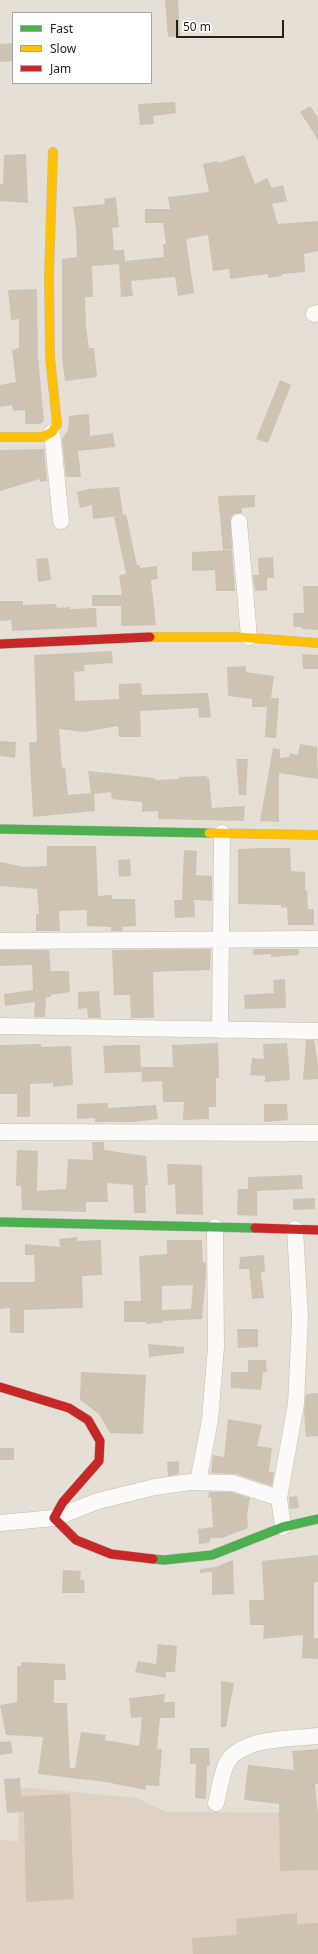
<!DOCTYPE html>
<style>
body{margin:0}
#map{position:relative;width:318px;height:1954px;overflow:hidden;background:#e6dfd5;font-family:"Noto Sans",sans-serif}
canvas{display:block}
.legend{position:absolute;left:12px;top:12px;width:140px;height:72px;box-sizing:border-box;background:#fff;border:1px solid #a7a5a3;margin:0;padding:5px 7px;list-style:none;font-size:12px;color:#241f19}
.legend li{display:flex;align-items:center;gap:8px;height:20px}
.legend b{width:20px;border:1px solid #a7a5a3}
.scale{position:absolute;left:176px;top:20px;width:108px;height:18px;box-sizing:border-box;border:2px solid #241f19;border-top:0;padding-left:5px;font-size:12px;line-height:14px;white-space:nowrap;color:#241f19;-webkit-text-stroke:3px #fff;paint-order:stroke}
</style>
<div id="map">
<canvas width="318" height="1954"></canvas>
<ul class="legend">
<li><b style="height:5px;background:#4caf50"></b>Fast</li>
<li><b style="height:5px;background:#ffc107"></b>Slow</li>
<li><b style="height:5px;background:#c62828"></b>Jam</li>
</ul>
<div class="scale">50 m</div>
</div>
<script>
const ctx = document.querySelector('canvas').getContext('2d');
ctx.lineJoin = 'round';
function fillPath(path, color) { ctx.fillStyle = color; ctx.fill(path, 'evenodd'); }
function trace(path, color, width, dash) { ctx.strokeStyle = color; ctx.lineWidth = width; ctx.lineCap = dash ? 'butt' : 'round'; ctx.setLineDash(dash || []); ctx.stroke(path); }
fillPath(new Path2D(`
 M20 1787 137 1798 166 1812 318 1813V1954H0V1839L18 1842Z`), '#dfd2c5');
fillPath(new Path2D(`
 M165 0H178L180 36 168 37Z
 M13 43V61L0 62V44Z
 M175 102 176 113 153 116 154 124 140 125 138 104Z
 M310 106 318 118V140L300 112Z
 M26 154 28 203 0 201V184H3L4 155Z
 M244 155 255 184 267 178 272 188 283 185 287 201 272 204 278 224 318 221V251L304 254 305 272 282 274V276L268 278V274L230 279 229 269 213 271 208 235 186 239 194 293 178 296 175 277 131 281 133 296 121 297 119 264 92 266 93 297H85L86 327 89 348H94L97 377 65 381 62 356V259L77 257 76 230 73 207 105 204 104 199 116 197 119 227 112 228 114 250H124L125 261 164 257 163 244H166L163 223H145V209H170L168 197 209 192 203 164 218 161 219 163Z
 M37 289 38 357 44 421 40 424H25V410L13 411 12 405 0 407V385L16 382 12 350 19 348V319L11 320 8 290Z
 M280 380 291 385 268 443 256 439Z
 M89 414 90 436 113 433 115 447 78 451 81 477H66L62 439 68 430 69 416Z
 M44 449 47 481 40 482V479L0 491V450Z
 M119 487 123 515 126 514 137 565H140V568L157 566 158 579 151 580 156 625 121 626V606H92V595H122L119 575 126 574 114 517 118 516 93 519 92 505 80 508 77 492 88 489Z
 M255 495V507L242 508V513L234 514 231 518 232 549 223 550 218 496Z
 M232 550 235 591H216L215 570 192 571V552Z
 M273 557 274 578H267V590L255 591 253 575H259L258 558Z
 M48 558 51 580 38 582 36 559Z
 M303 586H318V630L302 629 301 627H294L293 613H304Z
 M0 601H23V605L56 604 57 608 70 607V609L96 608 97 627 12 631 11 620 0 621Z
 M112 651 113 663 84 665 85 671 74 672 75 701 119 699V684L141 683 142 695 208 693 211 717 199 718 198 708 140 711 141 737H119L118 726 83 732 59 729 62 768 65 767 68 795 91 793 88 771 155 778V780L179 779V777L207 776V778H209L212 808 245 806 244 821 158 819V811L142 812V802L112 799 111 792 94 794 95 811 33 817 29 742H37L34 655Z
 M302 654 318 655V669H303Z
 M246 666V672L274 676 271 698H279L276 738 265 737 267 707H252V699L228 696 227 667Z
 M0 741 16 742 15 758 0 756Z
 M300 744 317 747 318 779 279 773V822L260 821 273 748 280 749V758L289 757 290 753 298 755Z
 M236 759H248L246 795H239Z
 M47 846H96L98 896 112 895V899H135L136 926 122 927 123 931H111V927L87 926V910L59 911 60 931H36V914H39L37 889 0 886V862L24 867 47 866Z
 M262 848H290L291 871 305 872V890H307L308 909H314V925H288L287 907 281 908V905L238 904V849Z
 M184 850 197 851 196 875 212 876V901L194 900 195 917 175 918 174 900H182Z
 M130 859 131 876 119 877 118 860Z
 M211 949 210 970 153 972 154 1018H131L130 995H114L112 950Z
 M253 949H299V955L271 957V954L253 955Z
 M0 950H49L51 971H69L70 992 51 995V997H46L45 1017H34L35 1002 5 1006 4 994 33 990 32 965 0 966Z
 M285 979 286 1008 245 1009 244 995 274 993 273 980Z
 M99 991 101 1018H88L87 1008 78 1009V992Z
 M306 1040H314L318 1064V1079L303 1080Z
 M218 1043 219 1078H216V1107H209V1119L183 1120 184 1102H163L162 1081 142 1082 141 1067H173L172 1045Z
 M287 1043 290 1080 265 1082V1076L250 1075 252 1058 264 1059 263 1044Z
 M41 1044V1047L71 1046 73 1085 53 1087V1083L30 1084V1117H17V1094H0V1045Z
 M118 1045H140L141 1072 105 1073 103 1046Z
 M108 1103V1108L156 1105 158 1119 133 1122H95V1118L77 1119V1104Z
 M264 1104H287L288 1120 264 1122Z
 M92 1142H104V1150L146 1156 148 1185H145L146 1213H134L133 1185 107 1183 108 1202H86V1212L22 1210 21 1186H16L17 1150 38 1151 37 1191 66 1189 68 1159 93 1160Z
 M167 1164 202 1165 203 1215 176 1214 175 1184 168 1185Z
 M302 1175 303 1189 257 1191V1216L237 1215 238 1189H248V1177Z
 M315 1198V1209L293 1210V1199Z
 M77 1237V1241L101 1240 102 1275 82 1276 83 1308 24 1310V1333H10V1308L0 1309V1282H35L34 1255H25V1244L60 1247 59 1239Z
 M167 1240H202L203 1262H206V1276L202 1319 162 1321V1323L146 1324V1322H124V1301H141L139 1256 167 1254ZM193 1285 191 1309 162 1310V1286Z
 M264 1255 265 1272H261L264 1298 252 1299 249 1269H239L240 1257Z
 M237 1329H258V1347L238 1348Z
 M148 1344 184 1347V1353L149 1357Z
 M248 1360H266L267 1372H263L261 1390 231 1388V1372H248Z
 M81 1372 146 1375 143 1434 110 1433 99 1414 80 1400Z
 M318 1393V1436L306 1437 304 1411 306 1394Z
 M228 1419 262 1425 257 1446 272 1448 269 1472H274L272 1486 236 1474 211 1473 213 1455 224 1457Z
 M0 1448H14V1460H0Z
 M179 1461V1474L168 1476 167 1462Z
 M209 1492H231L250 1498 247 1514 248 1528 222 1538H211L209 1543 199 1544 198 1529 213 1527 211 1497 208 1498Z
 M297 1496 299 1508 290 1509 289 1497Z
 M318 1555V1582L314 1583V1638H318V1659L302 1658 303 1635 263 1639 264 1625H250L249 1600H264L262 1561Z
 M233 1560 234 1594 212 1595V1572L200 1573V1569L216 1567Z
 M63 1570 81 1571 80 1580H84L85 1593H62Z
 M158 1644 177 1646 175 1672H166V1678L135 1672 138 1661 156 1664Z
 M21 1662 65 1664 66 1680H54V1703H67L70 1768H75L81 1732 106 1735 105 1740 139 1746 142 1717 131 1718 129 1698 165 1694 164 1702H175V1718H160L157 1749H162L159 1786 146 1785 145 1790 106 1782 38 1774 43 1737 6 1735 0 1705 17 1702V1666H21Z
 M221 1681 234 1683 226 1727H221Z
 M11 1741 13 1753 0 1755V1742Z
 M190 1748H209L210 1766H207L206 1799 195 1798 196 1764H190Z
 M318 1749V1784H315L318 1813V1870L280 1871 279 1804 244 1800 248 1765 294 1770 292 1751Z
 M20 1778 21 1796 70 1794 74 1899 26 1902 24 1812 7 1813 4 1779Z
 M297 1913V1924L318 1923V1954H193L192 1938 237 1935 236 1919Z`), '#cec2b3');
const street = new Path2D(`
 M314 314 318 313
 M52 432 61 521
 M239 522 249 637
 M0 941 318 939
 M0 1026 318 1031
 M220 1030 222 833
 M0 1132 318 1133
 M198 1482 210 1420 216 1347 215 1227
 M0 1523 54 1518 98 1501 155 1487 190 1482 233 1483 279 1498
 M283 1527 279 1498 296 1404 300 1318 295 1229
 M216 1803C219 1792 222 1770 228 1761 244 1737 292 1739 318 1736`);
const fast = new Path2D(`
 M0 829 209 833
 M0 1222 255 1228
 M153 1559 164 1560 212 1555 283 1527 318 1519`);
const slow = new Path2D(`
 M0 437H43L52 432 57 424 50 357 49 275 53 152
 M150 637H239L318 643
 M209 833 318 835`);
const jam = new Path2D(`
 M0 644 150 637
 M255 1228 318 1230
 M0 1387 69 1408 88 1420 100 1441 99 1461 63 1502 54 1518 76 1540 111 1554 153 1559`);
trace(street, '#c3bdb6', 17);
trace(fast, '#c3bdb6', 10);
trace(slow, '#c3bdb6', 10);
trace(jam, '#c3bdb6', 10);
trace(street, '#fbfaf9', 16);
trace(fast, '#4caf50', 9);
trace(slow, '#ffc107', 9);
trace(jam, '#c62828', 9);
</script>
